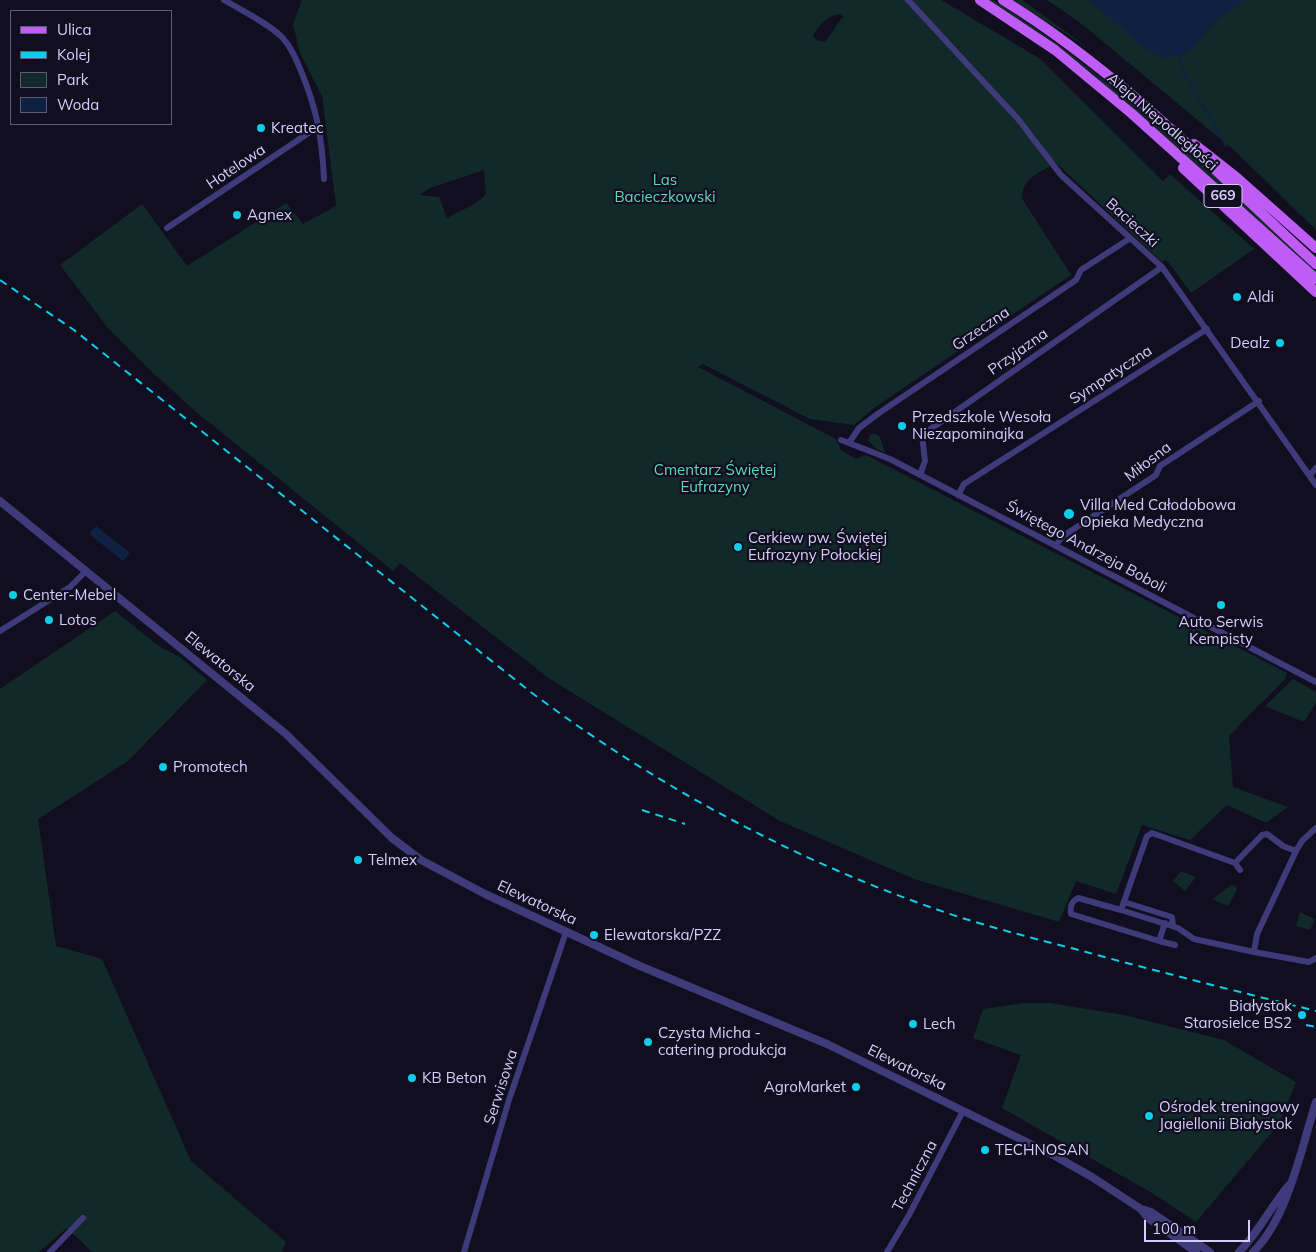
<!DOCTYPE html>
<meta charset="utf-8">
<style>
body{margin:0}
#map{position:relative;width:1316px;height:1252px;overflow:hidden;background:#110e1f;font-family:Mulish,sans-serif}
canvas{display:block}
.legend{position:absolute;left:10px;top:10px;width:162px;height:115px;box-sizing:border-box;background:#110e1f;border:1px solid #5f5b77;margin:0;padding:6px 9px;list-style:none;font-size:15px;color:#d5cefc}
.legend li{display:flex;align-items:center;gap:10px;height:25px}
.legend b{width:25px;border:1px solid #5f5b77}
.scale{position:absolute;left:1144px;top:1220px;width:106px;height:22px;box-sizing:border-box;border:2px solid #d5cefc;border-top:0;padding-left:6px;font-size:15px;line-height:18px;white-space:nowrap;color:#d5cefc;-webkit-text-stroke:4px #110e1f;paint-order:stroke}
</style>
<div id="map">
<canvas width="1316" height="1252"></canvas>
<ul class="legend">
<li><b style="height:6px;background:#c05cf6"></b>Ulica</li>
<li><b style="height:6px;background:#0dceea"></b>Kolej</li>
<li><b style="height:14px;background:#112928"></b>Park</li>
<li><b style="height:14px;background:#0f2142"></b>Woda</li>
</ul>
<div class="scale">100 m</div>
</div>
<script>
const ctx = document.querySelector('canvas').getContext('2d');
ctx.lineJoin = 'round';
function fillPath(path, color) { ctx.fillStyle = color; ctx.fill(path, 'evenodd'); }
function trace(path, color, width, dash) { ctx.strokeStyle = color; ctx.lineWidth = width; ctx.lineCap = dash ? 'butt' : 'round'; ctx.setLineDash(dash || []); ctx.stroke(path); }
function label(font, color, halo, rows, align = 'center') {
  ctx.font = font + ' Mulish,sans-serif'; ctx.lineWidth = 4.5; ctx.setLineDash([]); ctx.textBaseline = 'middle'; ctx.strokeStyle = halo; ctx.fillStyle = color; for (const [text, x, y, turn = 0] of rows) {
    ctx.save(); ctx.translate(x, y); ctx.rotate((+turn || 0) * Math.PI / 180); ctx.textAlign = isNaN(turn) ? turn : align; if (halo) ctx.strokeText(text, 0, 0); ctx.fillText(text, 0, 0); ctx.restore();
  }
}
fillPath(new Path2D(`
 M302 0H941L1039 58 1163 181 1170 174 1254 249 1191 293 1169 263 1165 260 1162 262 1056 163C1041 172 1019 179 1023 200L1071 275 874 408 854 425 810 419 703 364 698 367 836 439 841 450 856 459 866 455 1287 673 1285 679 1229 736 1233 787 1288 807 1266 823 1227 805 1190 840 1142 825 1116 894 1076 881 1059 922 914 879 780 821 550 679 400 563 393 571 195 411 151 371 108 328 60 265 142 204 187 266 286 203 303 224 336 206 322 96 300 53 293 24ZM840 14 844 17C835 23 833 35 824 42L817 40 813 36C820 24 826 16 840 14ZM484 170 486 194 476 203 447 218 439 197 419 195 430 188Z
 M988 0H993C1112 75 1212 175 1316 269V273L1092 73Z
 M1013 0H1022L1091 50Z
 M1047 0H1316V230L1235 151 1078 21Z
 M875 433 880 437 885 453 875 448 869 441 870 435Z
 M115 611 160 647 180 657 207 680 128 761 38 819 56 946 102 959 191 1161 286 1242 282 1252H92L67 1228 39 1252H0V689Z
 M1293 679 1316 692V702L1304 722 1265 706Z
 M1181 871 1196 877 1185 891 1173 881Z
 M1231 885 1236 886 1237 890 1228 906 1212 899Z
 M1300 912 1315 919 1310 930 1296 926Z
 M1024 1003H1050L1124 1015 1224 1040 1296 1082 1279 1124 1196 1222 1152 1193 1002 1108 1021 1055 973 1038 983 1009Z`), '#112928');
fillPath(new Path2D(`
 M1089 0H1245L1220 18 1186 54 1166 58 1156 55 1141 45Z
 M96 526 130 553 123 561 89 534Z`), '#0f2142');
trace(new Path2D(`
 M1179 56 1188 80 1226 146`), '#0f2142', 2);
trace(new Path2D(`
 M224 0C243 11 266 22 282 37 291 47 296 59 301 71 317 110 322 137 324 179
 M908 0 1018 119 1061 175 1162 267 1316 485
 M167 228 319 126
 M841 440 890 459 1316 682
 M849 443 859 428 879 413 1076 280 1081 270 1129 239
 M920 475 925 461 922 435 1162 267
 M1310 475 1316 468
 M958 495 964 484 1207 329
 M1056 545 1063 536 1156 475 1160 466 1259 401
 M0 631 70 587 86 571
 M1316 828 1302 841 1296 851 1257 934 1254 952 1309 962 1316 958
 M1235 863 1262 835 1267 834 1283 846 1296 851
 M1240 870 1235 863 1152 833 1147 836 1121 910 1178 928 1194 939 1254 952
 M1124 902 1172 917 1173 926
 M1121 910 1078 898C1071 902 1070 906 1071 914L1159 941 1165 923
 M1159 941 1175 945
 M50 1252 83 1218
 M464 1252 509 1100 566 932
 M887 1252 909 1215 963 1111`), '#3f3b7b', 6);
trace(new Path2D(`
 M0 501 286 734 392 838 421 860 485 894 640 966 827 1044 1055 1156 1092 1177 1141 1209 1148 1218 1196 1252
 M1141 1209 1151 1212 1210 1252
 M1239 1252C1259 1232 1271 1206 1289 1185
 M1253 1252C1288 1218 1301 1149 1316 1102`), '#3f3b7b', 8);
trace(new Path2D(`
 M980 0 1055 50 1131 113 1316 279
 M1003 0C1120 72 1216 172 1316 264
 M1194 144 1236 177 1316 248
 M1183 168 1316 292`), '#c05cf6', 10);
trace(new Path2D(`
 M0 280 74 330 532 693C662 790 805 866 959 917 997 929 1036 939 1075 949 1155 971 1236 991 1316 1011
 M642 810 685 824
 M1306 1025 1316 1027`), '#0dceea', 2, [8, 6]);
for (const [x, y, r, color] of [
 [261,128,5,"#0dceea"],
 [237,215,5,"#0dceea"],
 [1237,297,5,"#0dceea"],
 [1280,343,5,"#0dceea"],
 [902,426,5,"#0dceea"],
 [1069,514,6,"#0dceea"],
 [738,547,5,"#0dceea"],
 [13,595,5,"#0dceea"],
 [1221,605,5,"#0dceea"],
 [49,620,5,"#0dceea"],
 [163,767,5,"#0dceea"],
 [358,860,5,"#0dceea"],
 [594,935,5,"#0dceea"],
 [1302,1015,5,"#0dceea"],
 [913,1024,5,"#0dceea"],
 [648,1042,5,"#0dceea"],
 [412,1078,5,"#0dceea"],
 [856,1087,5,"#0dceea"],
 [1149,1116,5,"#0dceea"],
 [985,1150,5,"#0dceea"]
]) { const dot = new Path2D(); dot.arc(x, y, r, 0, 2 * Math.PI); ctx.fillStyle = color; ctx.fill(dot); trace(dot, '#110e1f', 2); }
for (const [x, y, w] of [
 [1223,196,38]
]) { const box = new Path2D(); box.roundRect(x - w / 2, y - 11.5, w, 23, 4); ctx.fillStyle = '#110e1f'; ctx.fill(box); trace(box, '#d5cefc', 1); }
label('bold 14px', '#d5cefc', null, [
 ["669",1223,196]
]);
label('15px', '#d5cefc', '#110e1f', [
 ["Aleja Niepodległości",1162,122,41],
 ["Hotelowa",236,167,-34],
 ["Bacieczki",1132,223,42],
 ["Grzeczna",981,329,-34],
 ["Przyjazna",1018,352,-35],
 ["Sympatyczna",1111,375,-33],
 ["Miłosna",1148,462,-38],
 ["Świętego Andrzeja Boboli",1086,547,28],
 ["Elewatorska",220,662,39],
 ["Elewatorska",537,903,25],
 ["Elewatorska",907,1068,26],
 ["Serwisowa",501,1087,-72],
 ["Techniczna",915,1176,-62]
]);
label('15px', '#d5cefc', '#110e1f', [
 ["Kreatec",271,128],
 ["Agnex",247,215],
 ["Aldi",1247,297],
 ["Dealz",1270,343,"right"],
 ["Przedszkole Wesoła",912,417],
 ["Niezapominajka",912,434],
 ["Villa Med Całodobowa",1080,505],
 ["Opieka Medyczna",1080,522],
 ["Cerkiew pw. Świętej",748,538],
 ["Eufrozyny Połockiej",748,555],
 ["Center-Mebel",23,595],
 ["Lotos",59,620],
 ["Auto Serwis",1221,622,"center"],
 ["Kempisty",1221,639,"center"],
 ["Promotech",173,767],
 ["Telmex",368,860],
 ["Elewatorska/PZZ",604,935],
 ["Białystok",1292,1006,"right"],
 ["Starosielce BS2",1292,1023,"right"],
 ["Lech",923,1024],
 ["Czysta Micha -",658,1033],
 ["catering produkcja",658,1050],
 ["KB Beton",422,1078],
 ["AgroMarket",846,1087,"right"],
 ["Ośrodek treningowy",1159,1107],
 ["Jagiellonii Białystok",1159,1124],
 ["TECHNOSAN",995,1150]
], 'left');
label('15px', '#5fd8bd', '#110e1f', [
 ["Las",665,180],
 ["Bacieczkowski",665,197],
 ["Cmentarz Świętej",715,470],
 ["Eufrazyny",715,487]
]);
</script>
